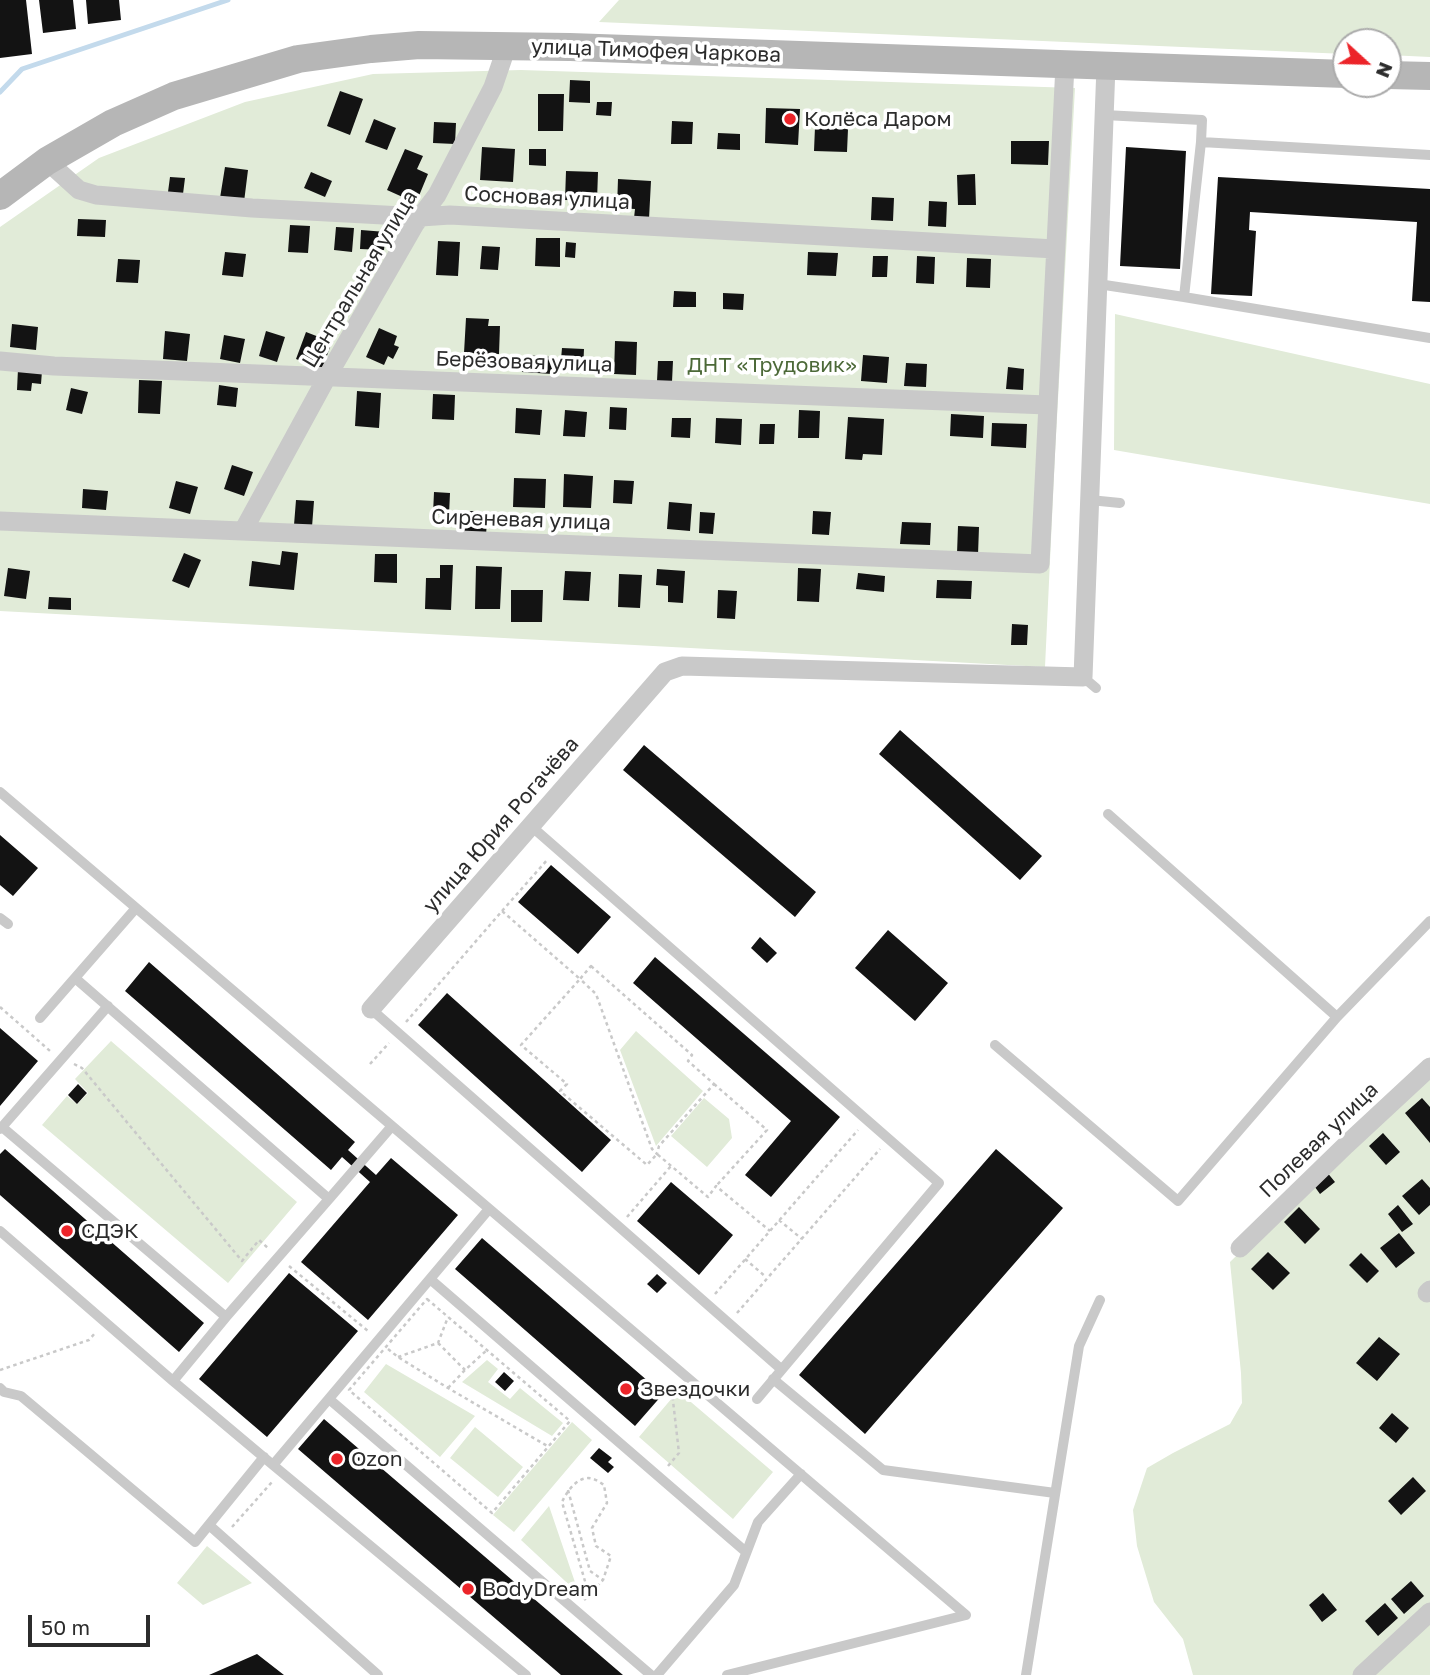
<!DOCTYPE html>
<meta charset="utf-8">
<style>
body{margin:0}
#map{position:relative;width:1430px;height:1675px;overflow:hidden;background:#fff;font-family:"Golos Text",sans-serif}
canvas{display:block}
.north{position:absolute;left:1332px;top:28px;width:70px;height:70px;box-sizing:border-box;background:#fff;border:2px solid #ababab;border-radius:50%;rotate:112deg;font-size:19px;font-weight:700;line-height:28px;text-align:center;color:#2c2c2c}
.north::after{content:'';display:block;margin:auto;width:24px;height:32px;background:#ec2429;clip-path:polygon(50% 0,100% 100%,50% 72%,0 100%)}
.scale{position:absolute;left:28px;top:1615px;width:122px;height:32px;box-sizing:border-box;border:4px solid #2c2c2c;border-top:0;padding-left:9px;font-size:21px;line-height:24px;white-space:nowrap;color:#2c2c2c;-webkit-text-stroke:5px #fff;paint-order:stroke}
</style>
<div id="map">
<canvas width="1430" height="1675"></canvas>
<div class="north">N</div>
<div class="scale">50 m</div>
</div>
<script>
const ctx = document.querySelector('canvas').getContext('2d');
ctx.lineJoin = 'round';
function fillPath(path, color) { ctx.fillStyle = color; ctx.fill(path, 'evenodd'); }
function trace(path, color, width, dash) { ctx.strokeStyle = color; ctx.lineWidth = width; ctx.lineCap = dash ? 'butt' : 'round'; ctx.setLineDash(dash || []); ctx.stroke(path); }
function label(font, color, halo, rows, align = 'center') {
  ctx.font = font + ' "Golos Text",sans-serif'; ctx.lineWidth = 7; ctx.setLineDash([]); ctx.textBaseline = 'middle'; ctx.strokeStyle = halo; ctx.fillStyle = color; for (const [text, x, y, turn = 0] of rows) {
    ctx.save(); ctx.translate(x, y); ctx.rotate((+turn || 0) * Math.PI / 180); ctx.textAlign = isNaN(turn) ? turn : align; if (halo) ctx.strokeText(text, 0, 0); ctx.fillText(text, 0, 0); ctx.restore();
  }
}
fillPath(new Path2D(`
 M619 0H1430V57L1388 55V42H1346V54L599 22Z
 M521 70 1075 88 1055 454 1045 667 0 611V227L99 158 245 102 373 74Z
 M1115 314 1430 384V504L1114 450Z
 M636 1031 703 1091 656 1146 620 1050Z
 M111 1041 297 1202 228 1283 42 1125 67 1096 77 1104 88 1093 75 1079Z
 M1430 1066V1675H1193L1183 1639 1154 1602 1137 1546 1133 1510 1147 1468 1173 1453 1230 1424 1242 1403 1241 1373 1230 1262Z
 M704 1098 729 1119 732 1138 707 1167 671 1136Z
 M487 1360 498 1369 488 1382 510 1399 520 1388 563 1423 552 1436 462 1382Z
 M386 1364 475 1416 440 1457 364 1392Z
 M678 1391 773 1472 733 1519 639 1437Z
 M572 1422 592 1440 514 1532 493 1515Z
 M475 1427 523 1467 498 1497 450 1458Z
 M549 1506 579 1594 521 1540Z
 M207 1546 252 1583 203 1605 177 1583Z`), '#e1ebd8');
trace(new Path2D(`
 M0 92 22 69 228 0`), '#c3daec', 5);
fillPath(new Path2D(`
 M0 0H26L32 54 0 58Z
 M39 0H73L76 29 43 33Z
 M86 0H119L121 20 88 24Z
 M570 80 590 81V103L569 102Z
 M340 91 363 99 350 135 327 126Z
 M538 94H564L563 131H538Z
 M597 102H612L611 116 596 115Z
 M766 108 800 109 798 145 765 143Z
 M374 119 396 128 387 150 365 142Z
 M672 121 693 122 692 144H671Z
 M434 122 456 123 455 144 433 143Z
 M815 127 848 129 847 152 814 151Z
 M718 133 740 134V150L717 149Z
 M1011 141H1049L1048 165 1011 164Z
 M482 147 515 149 513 182 480 180Z
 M1126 147 1186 151 1180 269 1120 266Z
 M405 149 423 156 417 169 428 174 416 203 387 190Z
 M529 149H546V166L529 165Z
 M225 167 248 170 244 202 220 198Z
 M566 171 598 172 597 201 565 200Z
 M311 172 332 181 325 197 304 188Z
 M975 174 976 205H958L957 175Z
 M170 177 185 178 183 194 168 192Z
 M1218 177 1430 189V302L1412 301 1417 222 1250 212 1249 230 1256 231 1252 296 1211 294Z
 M618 179 651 181 649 219 634 218 635 209 617 208Z
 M872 197 894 198 893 221 871 220Z
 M929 201 947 202 946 227 928 226Z
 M78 219 106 220 105 237 77 236Z
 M290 225 310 226 308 253 288 252Z
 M336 227 354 228 352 252 334 250Z
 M361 230 386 232 384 250 360 249Z
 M536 238H560V267L535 266Z
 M438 241 460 242 458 276 436 275Z
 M566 242 576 243 575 258 565 257Z
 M482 246 500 247 498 270 480 269Z
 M225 252 246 254 243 277 222 275Z
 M808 252 838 253 836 276 807 275Z
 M873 256H888L887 277H872Z
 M917 256 935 257 934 284 916 283Z
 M967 258 991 259 990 288 966 287Z
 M118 259 140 260 138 283 116 282Z
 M674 291 696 292V307H673Z
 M723 293 744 294 743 310 723 309Z
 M466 318 489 319 488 326H500L499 354 464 353Z
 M12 324 38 327 36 350 10 347Z
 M379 328 397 336 394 345 399 347 393 359 388 356 384 365 366 357Z
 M165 331 190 334 187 361 163 359Z
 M266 331 285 337 277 362 259 356Z
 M306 332 332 342 322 369 296 359Z
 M224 335 245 339 240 363 220 359Z
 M615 341 637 342 636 375 614 374Z
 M562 348 584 349 583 371 560 370Z
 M524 355 553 357 552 374 522 372Z
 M863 355 889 357 887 383 861 381Z
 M658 361H673L672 382 657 381Z
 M906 363 927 364 926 387 904 386Z
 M1008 367 1024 369 1023 390 1006 389Z
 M18 369 42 371 41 384 32 383 31 391 17 390Z
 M139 380 162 381 160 414 138 413Z
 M219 385 238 388 236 407 217 405Z
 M71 388 88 392 82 414 66 410Z
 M357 391 381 393 379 428 355 426Z
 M433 394 455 395 454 420 432 419Z
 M610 407 627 408 626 430 609 429Z
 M516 408 542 410 540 435 515 433Z
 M565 410 587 412 585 437 563 436Z
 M799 410 820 411 819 438H798Z
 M951 414 984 416 983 438 950 436Z
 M848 417 884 419 882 455 863 454 862 460 845 459Z
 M672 418H691L690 438 671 437Z
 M716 418 742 419 741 445 715 443Z
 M992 423 1027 424 1026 448 991 446Z
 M760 424H775L774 444H759Z
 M232 465 253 472 244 496 224 489Z
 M564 474 593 476 591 508 563 507Z
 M514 478 546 479 545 508 513 507Z
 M614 480 634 481 632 504 613 503Z
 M176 481 198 487 190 514 169 508Z
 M83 489 108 491 106 510 82 508Z
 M434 492 450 493 449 515 433 514Z
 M296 500 314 501 312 527 294 525Z
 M669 502 692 504 690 531 667 529Z
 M461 511H475V519H487L486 536 460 535Z
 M813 511 831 512 829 535 812 534Z
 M700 512 715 513 713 534 699 533Z
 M902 522 931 523 930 545 900 544Z
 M958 526 979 527 978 555 957 554Z
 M282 551 298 553 294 590 249 586 252 561 280 565Z
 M184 553 201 560 189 588 172 581Z
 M375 554H397V583L374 582Z
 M440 565H453L451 610 425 609 426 578H440Z
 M476 566 502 567 500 609H475Z
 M8 568 30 571 26 599 4 596Z
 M798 568 821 569 819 602 797 601Z
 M657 569 685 571 683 603 668 602V586L656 585Z
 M565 571 591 572 589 601 563 600Z
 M858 573 885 576 884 592 856 589Z
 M619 574 642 575 640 608 618 607Z
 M937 580 972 581 971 599 936 598Z
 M511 590H543L542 622H511Z
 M718 590 737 591 735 619 717 618Z
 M49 597 71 598V610L48 609Z
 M1012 624 1028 625 1027 645H1011Z
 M900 730 1042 856 1020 880 879 754Z
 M644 745 816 892 795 917 623 770Z
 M0 835 38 868 13 896 0 885Z
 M551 865 611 917 578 954 518 902Z
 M888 930 948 983 915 1021 855 968Z
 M760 937 777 953 767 963 751 948Z
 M655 957 840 1117 771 1197 745 1175 791 1121 633 983Z
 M149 962 355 1142 348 1150 376 1175 391 1158 458 1215 368 1320 301 1262 370 1182 342 1157 331 1170 125 991Z
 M447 993 611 1140 582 1172 418 1025Z
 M0 1028 38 1061 0 1106Z
 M78 1084 87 1093 77 1104 68 1095Z
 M1422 1098 1430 1107V1143L1405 1113Z
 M1383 1133 1400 1152 1386 1165 1369 1146Z
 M5 1149 204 1323 179 1352 0 1195V1154Z
 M996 1149 1063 1208 865 1434 799 1375Z
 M1326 1171 1335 1182 1320 1194 1312 1183Z
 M1422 1179 1430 1188V1205L1419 1215 1402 1196Z
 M671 1182 733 1235 699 1275 637 1221Z
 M1398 1205 1413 1224 1402 1232 1388 1214Z
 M1299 1207 1320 1229 1305 1244 1284 1222Z
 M1399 1233 1415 1253 1396 1268 1380 1248Z
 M482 1238 663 1394 635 1426 455 1269Z
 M1268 1252 1290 1273 1273 1290 1251 1269Z
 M1361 1253 1379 1271 1367 1283 1349 1265Z
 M289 1273 358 1331 267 1437 199 1379Z
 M657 1274 667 1283 657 1293 647 1284Z
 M1379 1337 1400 1354 1377 1381 1356 1363Z
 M504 1372 514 1381 505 1391 495 1382Z
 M1392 1413 1409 1428 1396 1443 1379 1428Z
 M324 1419 491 1562 623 1675H561L298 1449Z
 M599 1448 612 1458 608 1462 614 1467 608 1473 590 1458Z
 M1413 1477 1426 1491 1401 1515 1388 1501Z
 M1411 1581 1424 1596 1404 1614 1391 1599Z
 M1323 1593 1337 1610 1322 1622 1309 1605Z
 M1385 1603 1398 1618 1378 1636 1365 1621Z
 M257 1654 284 1675H209Z`), '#131313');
trace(new Path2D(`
 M502 911 548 859
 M591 966 692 1055 688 1061 714 1084 659 1146 657 1154 652 1149 596 994 580 979Z
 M0 1007 50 1051
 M406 1022 502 911 580 979 521 1045 567 1084 560 1091 647 1165 657 1154 708 1197 716 1186 770 1231
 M74 1064 82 1068 242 1261 259 1240 268 1248
 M370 1064 389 1043
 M714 1084 767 1130 717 1185
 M627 1217 671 1166
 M779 1220 802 1239
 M745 1259 766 1277
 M289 1266 368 1331
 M715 1294 858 1130
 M427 1299 570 1421 492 1513 349 1390Z
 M737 1313 880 1149
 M438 1343 465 1370
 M388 1349 398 1357 448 1388 549 1447
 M398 1357 438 1343 448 1317
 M0 1370 89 1340 96 1332
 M448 1388 465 1370 487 1350
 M668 1466 679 1453 672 1392
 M568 1490 590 1571 603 1580
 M232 1527 272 1482
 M584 1600 589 1595 562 1502C567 1491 579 1474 593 1479 597 1480 601 1483 604 1485L607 1503 592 1528 596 1546 611 1556 603 1580 589 1595`), '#c9c9c9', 2.5, [3.5, 3.5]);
trace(new Path2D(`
 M1104 115 1202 120 1201 142 1184 297 1430 338
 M1201 142 1430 155
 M1098 284 1184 297
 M1090 500 1120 503
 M1083 677 1096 688
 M0 792 966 1615
 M1108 814 1337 1017
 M531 826 939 1183 757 1399
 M0 918 8 924
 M75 978 329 1199 392 1126
 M371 1009 781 1369
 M40 1018 136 908
 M995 1045 1178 1201 1337 1017 1430 921
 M2 1127 108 1006
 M0 1129 2 1127 226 1317 173 1381 273 1465 489 1209
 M0 1231 173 1381
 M430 1279 746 1552
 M226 1317 329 1199
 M773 1379 883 1470 1055 1493
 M0 1388 4 1392 21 1396 195 1542 264 1457
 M329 1399 651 1675
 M273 1465 526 1675
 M209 1525 378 1675
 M657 1675 734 1585 758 1522 801 1474
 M727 1675 966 1615
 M1026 1675 1079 1346 1100 1300`), '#c9c9c9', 10);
trace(new Path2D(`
 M47 161 79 190 96 195 252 208 421 217 450 215 1055 249
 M0 361 54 366 1047 405
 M0 521 1040 564 1065 65
 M243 531 327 377 415 224 437 195 493 87 507 46
 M371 1009 665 672 682 666 1083 677 1106 66
 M1240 1248 1346 1145 1430 1067
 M1427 1293 1430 1290
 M1362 1675 1430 1612`), '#c9c9c9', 19);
trace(new Path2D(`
 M1388 75 1430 76
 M0 196 47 161 113 123 174 96 298 59 371 49 419 45 570 47 1346 74`), '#b6b6b6', 28);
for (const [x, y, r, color] of [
 [790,119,7,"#ec2429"],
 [67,1231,7,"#ec2429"],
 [626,1389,7,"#ec2429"],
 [337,1459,7,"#ec2429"],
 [468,1589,7,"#ec2429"]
]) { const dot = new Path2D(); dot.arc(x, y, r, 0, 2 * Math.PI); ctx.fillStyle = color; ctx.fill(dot); trace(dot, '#fff', 2.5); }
label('21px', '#2c2c2c', '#fff', [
 ["улица Тимофея Чаркова",656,51,2],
 ["Сосновая улица",547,198,3],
 ["Центральная улица",360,279,-59],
 ["Берёзовая улица",524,362,2],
 ["Сиреневая улица",521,520,2],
 ["улица Юрия Рогачёва",501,825,-49],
 ["Полевая улица",1319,1140,-44]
]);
label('21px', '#2c2c2c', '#fff', [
 ["Колёса Даром",804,119],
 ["СДЭК",81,1231],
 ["Звездочки",640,1389],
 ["Ozon",351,1459],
 ["BodyDream",482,1589]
], 'left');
label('21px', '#4c6938', '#fff', [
 ["ДНТ «Трудовик»",772,365]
]);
</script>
